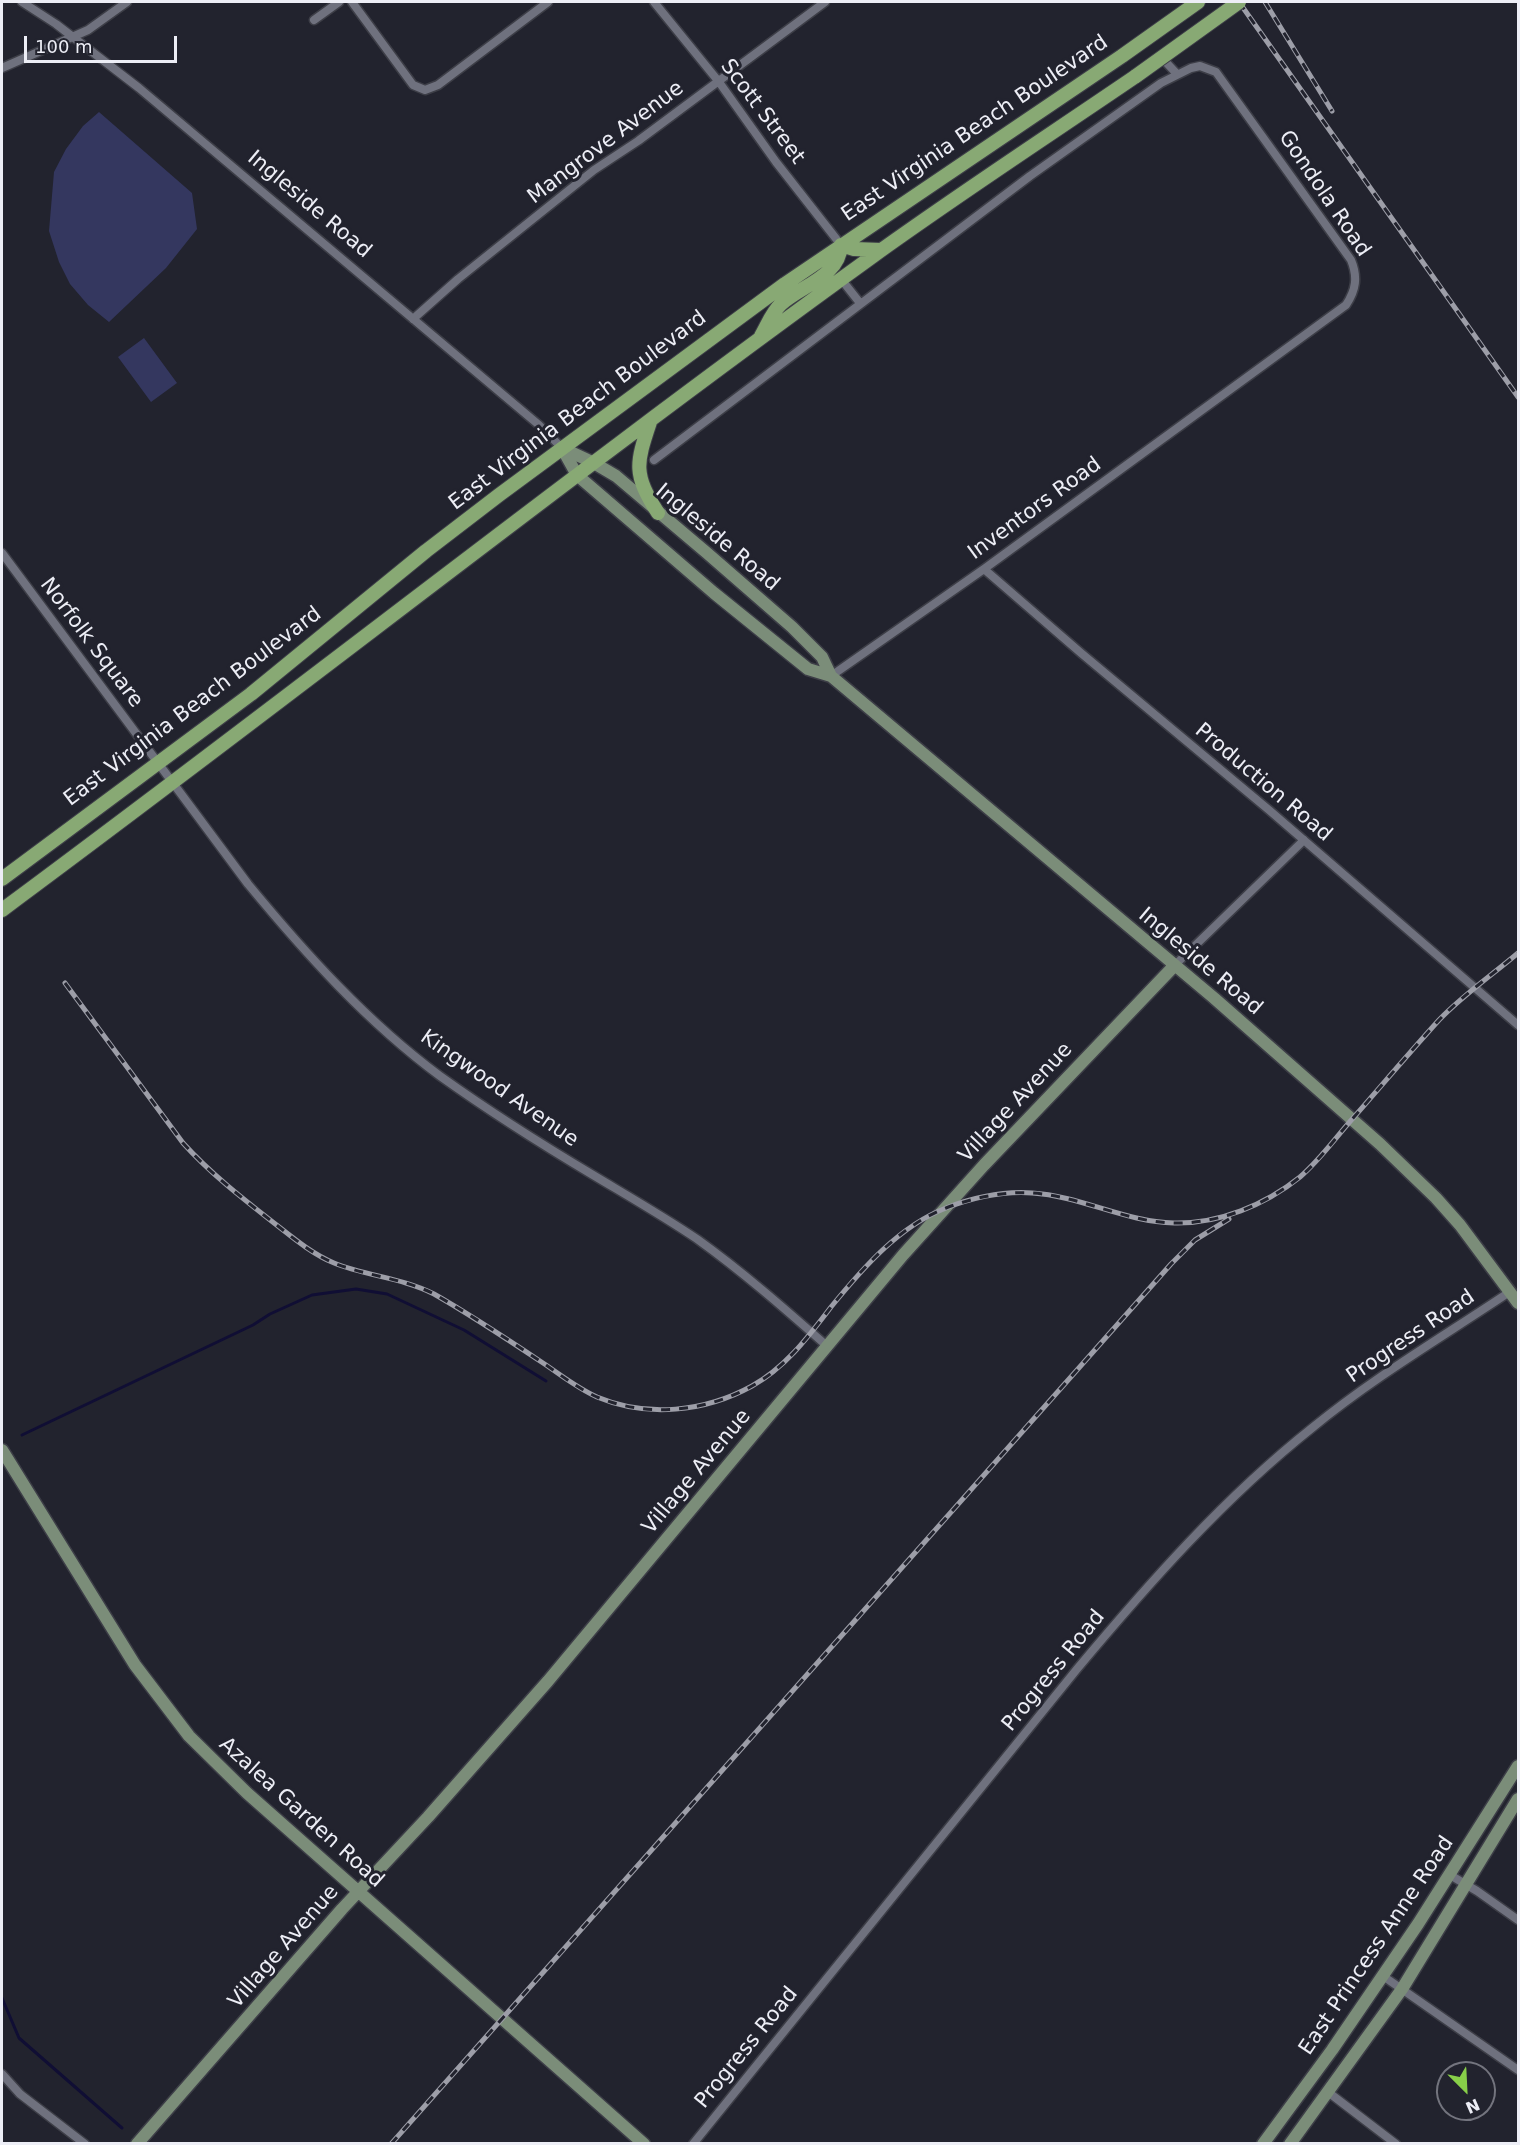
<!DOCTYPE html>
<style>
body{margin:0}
#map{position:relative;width:1520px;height:2145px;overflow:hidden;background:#22232e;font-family:"DejaVu Sans",sans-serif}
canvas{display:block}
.frame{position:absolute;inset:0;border:3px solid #edeef6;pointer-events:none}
.north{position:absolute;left:1436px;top:2061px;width:60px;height:60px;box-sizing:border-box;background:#22232e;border:2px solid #73747e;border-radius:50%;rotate:156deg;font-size:16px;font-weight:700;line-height:24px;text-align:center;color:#edeef6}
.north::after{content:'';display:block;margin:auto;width:21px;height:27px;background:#88cf49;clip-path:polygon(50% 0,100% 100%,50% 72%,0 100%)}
.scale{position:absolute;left:24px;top:36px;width:153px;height:27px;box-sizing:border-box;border:3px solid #edeef6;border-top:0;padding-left:8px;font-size:18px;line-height:21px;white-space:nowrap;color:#edeef6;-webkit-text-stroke:4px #22232e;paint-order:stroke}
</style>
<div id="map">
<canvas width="1520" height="2145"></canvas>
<div class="frame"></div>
<div class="north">N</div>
<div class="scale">100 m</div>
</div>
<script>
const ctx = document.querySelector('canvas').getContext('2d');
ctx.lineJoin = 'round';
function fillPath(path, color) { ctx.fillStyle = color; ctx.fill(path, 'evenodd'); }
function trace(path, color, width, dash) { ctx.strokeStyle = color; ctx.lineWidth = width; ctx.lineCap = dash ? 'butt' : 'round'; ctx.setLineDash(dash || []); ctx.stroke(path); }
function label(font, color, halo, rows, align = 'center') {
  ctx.font = font + ' "DejaVu Sans",sans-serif'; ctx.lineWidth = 6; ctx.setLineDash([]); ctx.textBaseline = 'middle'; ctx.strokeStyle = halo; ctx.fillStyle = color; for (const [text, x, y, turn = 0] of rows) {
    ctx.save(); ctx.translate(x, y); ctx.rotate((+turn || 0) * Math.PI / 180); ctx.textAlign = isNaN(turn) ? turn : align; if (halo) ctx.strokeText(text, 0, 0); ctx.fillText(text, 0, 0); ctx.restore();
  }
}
fillPath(new Path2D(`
 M99 112 192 193 197 229 166 268 109 322 88 305 70 284 59 262 49 231 54 172 66 149 83 126Z
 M144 338 177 383 151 402 118 357Z`), '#34375f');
trace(new Path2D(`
 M22 1435 253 1325 270 1314 312 1295 356 1289 387 1294 464 1330 546 1381
 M2 1998 19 2038 122 2128`), '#100e34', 3);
const street = new Path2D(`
 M22 2 56 24 139 88 539 425 562 448
 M352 2 413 85 425 90 438 85 548 2
 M654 2 719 82 776 162 841 245
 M314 20 339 2
 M1162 58 1177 74
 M2 68 88 30 127 2
 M841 279 860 303
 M413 319 458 279 594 170 638 141 825 2
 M654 460 1030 176 1161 83 1191 68 1200 66 1216 72 1351 260C1358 277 1356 290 1346 305L984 569 831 676
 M2 553 248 884C305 953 367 1022 440 1076 489 1111 541 1144 593 1175 628 1196 663 1216 697 1239 743 1272 785 1309 827 1346
 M984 569 1081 653 1269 810 1518 1025
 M1175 965 1304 840
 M1450 1875 1477 1891 1518 1920
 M1383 1976 1518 2070
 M2 2074 20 2094 85 2144
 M1328 2092 1396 2144
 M693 2144 1077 1669C1149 1583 1224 1498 1312 1428 1374 1377 1444 1336 1511 1291`);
const secondary = new Path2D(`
 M562 448 577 475 714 593 808 669 831 676 1214 998 1380 1144 1436 1198 1460 1225 1518 1303
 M562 448 594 463 616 476 707 553 792 627 822 657 831 676
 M2 1450 135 1665 189 1736 247 1793 644 2144
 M137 2144 342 1909 428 1817 548 1681 903 1255 984 1165 1175 965
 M1263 2144 1332 2050 1418 1924 1518 1766
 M1290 2144 1402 1989 1518 1799`);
const primary = new Path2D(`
 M841 245 854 249 881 250
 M761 336C767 326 772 312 781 304 802 285 839 277 841 245
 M650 422C636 464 633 474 658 513
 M2 879 251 694 426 551 499 495 785 284 1122 56 1198 2
 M2 910C294 694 578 469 873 256 959 194 1048 136 1136 76`);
trace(street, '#3d3e47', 11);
trace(secondary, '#3d3e47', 15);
trace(primary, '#3d3e47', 16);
trace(street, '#6f717e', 8);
trace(secondary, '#7b8d79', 12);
trace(primary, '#88a974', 14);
const rail = new Path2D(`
 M1239 2 1518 397
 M1265 2 1332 111
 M65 983 183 1143C210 1173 242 1198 274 1223 292 1237 312 1254 334 1263 366 1276 403 1278 434 1294 471 1315 507 1339 543 1363 561 1375 577 1388 597 1397 647 1418 705 1412 752 1386 786 1367 808 1337 831 1307 862 1269 899 1226 946 1208 972 1198 1004 1191 1032 1193 1081 1196 1125 1222 1174 1223 1219 1224 1265 1205 1300 1177 1320 1160 1336 1137 1354 1117 1382 1085 1410 1052 1439 1020 1463 995 1492 975 1518 953
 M391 2144 1171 1264 1195 1240 1229 1219`);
trace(rail, '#9d9ea8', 5);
trace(rail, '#22232e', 3, [9]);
const primaryBridge = new Path2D(`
 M1136 76 1239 2`);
trace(primaryBridge, '#3d3e47', 16, []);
trace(primaryBridge, '#88a974', 14);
label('21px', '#edeef6', '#22232e', [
 ["Scott Street",762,112,53],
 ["East Virginia Beach Boulevard",975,129,-34],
 ["Mangrove Avenue",606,143,-37],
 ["Gondola Road",1324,194,56],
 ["Ingleside Road",309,205,40],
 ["East Virginia Beach Boulevard",578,411,-37],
 ["Inventors Road",1035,509,-36],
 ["Ingleside Road",717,538,40],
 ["Norfolk Square",91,643,53],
 ["East Virginia Beach Boulevard",193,707,-37],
 ["Production Road",1263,783,40],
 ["Ingleside Road",1200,962,40],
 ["Kingwood Avenue",499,1089,35],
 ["Village Avenue",1016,1103,-47],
 ["Progress Road",1411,1337,-34],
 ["Village Avenue",697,1472,-50],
 ["Progress Road",1054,1671,-51],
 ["Azalea Garden Road",301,1813,42],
 ["East Princess Anne Road",1377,1946,-56],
 ["Village Avenue",284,1947,-49],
 ["Progress Road",747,2048,-51]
]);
</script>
